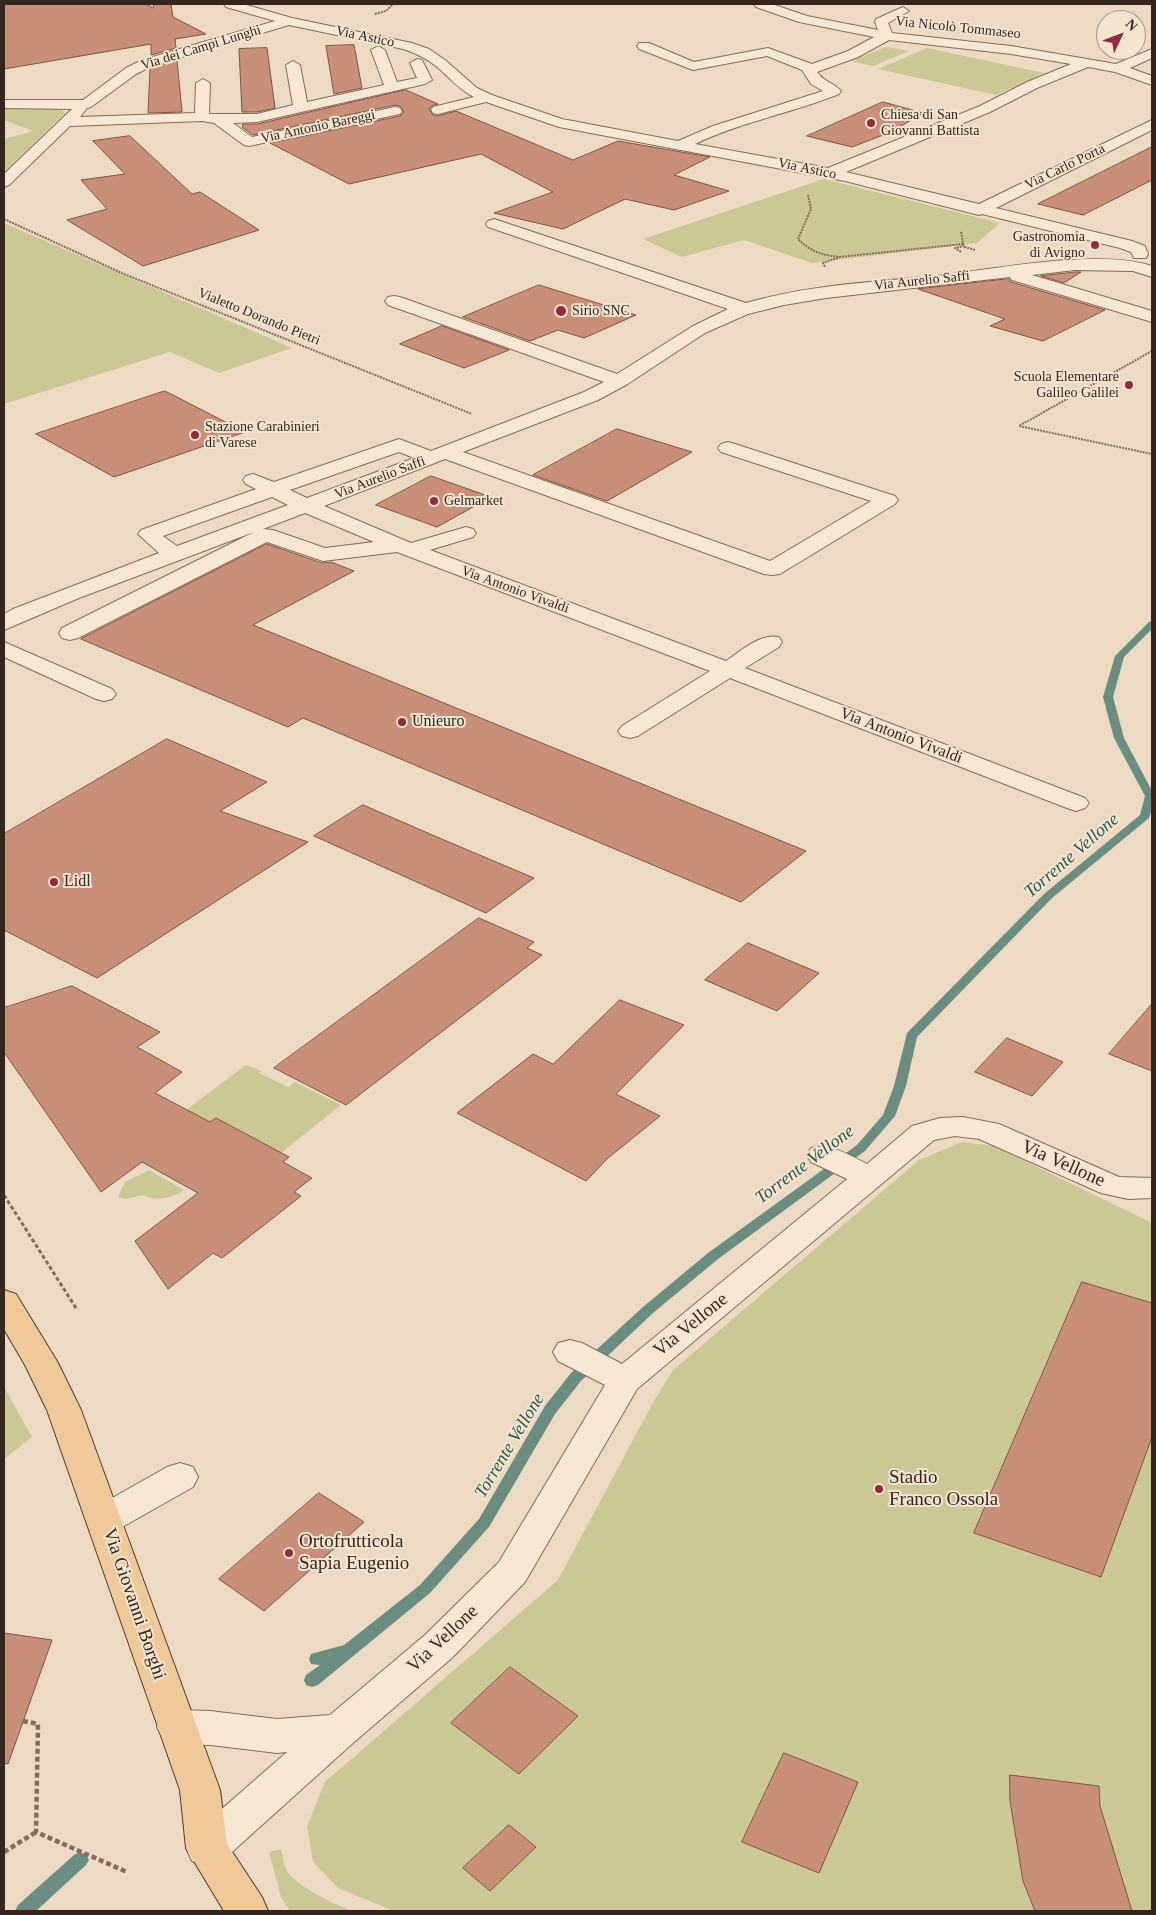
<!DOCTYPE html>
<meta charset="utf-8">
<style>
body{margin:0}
#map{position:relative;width:1156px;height:1915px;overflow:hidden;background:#ecdac2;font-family:"Times New Roman",serif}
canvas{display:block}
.frame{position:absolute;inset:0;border:5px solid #35261d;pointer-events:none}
.north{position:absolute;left:1096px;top:10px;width:50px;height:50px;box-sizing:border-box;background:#f4e5d1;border:1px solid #a89989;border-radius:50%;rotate:47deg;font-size:14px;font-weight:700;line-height:20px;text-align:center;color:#35261d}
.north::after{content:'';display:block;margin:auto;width:18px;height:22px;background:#922c3a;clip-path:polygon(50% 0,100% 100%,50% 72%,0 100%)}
</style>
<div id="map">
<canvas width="1156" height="1915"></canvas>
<div class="frame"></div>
<div class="north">N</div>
</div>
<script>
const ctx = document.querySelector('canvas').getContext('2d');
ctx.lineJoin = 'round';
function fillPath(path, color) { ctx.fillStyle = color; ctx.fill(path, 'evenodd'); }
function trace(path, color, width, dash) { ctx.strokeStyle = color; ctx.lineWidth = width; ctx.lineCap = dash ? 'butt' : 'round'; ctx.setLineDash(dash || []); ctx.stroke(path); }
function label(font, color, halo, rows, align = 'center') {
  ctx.font = font + ' "Times New Roman",serif'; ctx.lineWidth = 4; ctx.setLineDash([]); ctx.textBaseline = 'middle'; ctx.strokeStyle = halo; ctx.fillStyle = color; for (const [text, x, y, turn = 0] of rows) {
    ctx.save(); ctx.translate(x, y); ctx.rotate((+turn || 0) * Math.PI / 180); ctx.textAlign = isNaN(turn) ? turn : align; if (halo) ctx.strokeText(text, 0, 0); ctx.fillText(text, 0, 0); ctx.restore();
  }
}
fillPath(new Path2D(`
 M886 47 909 51 873 66 851 61Z
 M927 48 1044 73 996 95 878 69Z
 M4 107 61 109 65 113 7 169H4V139L33 131 4 120Z
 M824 179 1000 223 977 243 812 263 744 240 682 257 643 239Z
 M4 223 292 348 219 373 170 352 4 404Z
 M246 1065 262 1071 259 1073 288 1087 295 1082 341 1105 281 1153 216 1118 210 1122 186 1110Z
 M962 1142 994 1146 1152 1223V1911H394L338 1888 313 1862 307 1826 325 1782 558 1580 655 1399 673 1370 919 1160Z
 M149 1170 184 1190C171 1198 157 1202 143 1195L126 1199 118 1197 125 1182Z
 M4 1387 32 1437 4 1459Z
 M281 1849C283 1858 284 1869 290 1875 304 1890 334 1904 352 1911H290L281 1897 269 1852Z`), '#cac996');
fillPath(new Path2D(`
 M1152 621V629L1124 657 1113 697 1124 738 1152 791V808L1149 818 1052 898 917 1037 906 1086 895 1116 865 1151 718 1259 653 1313 581 1381 555 1414 489 1527 430 1593 318 1685 312 1687 306 1685 304 1680 306 1675 320 1665 311 1664 309 1659 311 1654 344 1645 420 1585 479 1519 545 1406 571 1373 643 1307 708 1253 857 1145 883 1115 894 1086 907 1033 1044 894 1140 815 1145 796 1114 738 1103 697 1115 656 1149 622Z
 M80 1852 86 1855 89 1860 86 1865 36 1911H15L18 1905 74 1855Z`), '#6b8c80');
const building = new Path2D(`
 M4 4H146L153 8 154 4H171L173 17 206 34 175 39 176 48 151 55V44L4 69Z
 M354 45 362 88 334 94 326 46Z
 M267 48 275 108 257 112H242L239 49Z
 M177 60 182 112 148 113 150 69Z
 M406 90 438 104 433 105 429 109 433 115 438 116 456 111 573 160 618 141 710 157 674 175 729 191 674 210 625 199 563 229 494 213 553 192 481 154 349 184 270 143 400 116 404 112 400 106 395 105 253 135 242 127 243 124H257Z
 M883 102 923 113 891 132 852 147 807 136Z
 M130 136 192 194 200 192 259 230 143 266 67 220 107 209 81 180 125 174 93 141Z
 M1152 147V180L1083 215 1038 204Z
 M1075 272H1081L1064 283 1041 276Z
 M1009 279 1011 282 1105 310 1043 341 990 326 1005 319 918 289Z
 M539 285 636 315 584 338 558 330 530 341 463 317Z
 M442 326 509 350 464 368 400 344Z
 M165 391 245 432 114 477 36 434Z
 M617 429 692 452 607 501 533 475Z
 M431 476 491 497 437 527 376 505Z
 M267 544 322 563 331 562 354 571 253 625 806 851 741 902 303 718 288 727 81 639Z
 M167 739 267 782 220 811 308 842 97 978 4 930V834Z
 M363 805 444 840 534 878 486 913 314 836Z
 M479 918 534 942 527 948 542 955 346 1105 274 1068Z
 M748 943 819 973 777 1011 705 980Z
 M72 986 160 1032 137 1047 182 1072 155 1093 210 1122 216 1118 289 1157 283 1162 312 1178 294 1192 301 1196 222 1258 213 1253 168 1289 135 1241 198 1193 142 1162 101 1192 4 1052V1008Z
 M620 1000 684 1025 616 1094 660 1116 608 1158 586 1181 457 1113 533 1054 553 1064Z
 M1152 1004V1071L1109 1054Z
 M1007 1038 1063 1062 1032 1096 975 1072Z
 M1082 1282 1152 1303V1437L1101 1577 974 1533Z
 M319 1493 364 1522 264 1611 219 1579Z
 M4 1633 52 1640 8 1764 4 1763Z
 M510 1667 578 1716 519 1774 451 1723Z
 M784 1753 858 1782 819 1873 742 1842Z
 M1010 1775 1099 1786 1100 1806 1132 1911H1035L1023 1881 1010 1801Z
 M509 1825 536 1847 490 1891 463 1868Z`);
fillPath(building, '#c99079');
trace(building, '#835240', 1);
const minor = new Path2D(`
 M224 4H243L292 18 412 43 429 49 445 60 477 88 492 95 562 119 678 141 713 126 823 91 811 84 802 70 767 56 693 70 639 49 637 46 639 43H649L694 62 768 48 812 64 848 51 874 37 799 22 756 7 754 4H772L807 16 878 30 875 22 876 19 903 7 909 11 888 23 892 33 1011 46 1116 64 1152 49V58L1130 68 1152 76V85L1115 72 1088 67 1037 88 990 112 846 172 979 204 1152 120V130L996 208 1132 241 1145 246 1148 254 1146 258H1134L1131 252 1120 248 982 214 979 215 845 181 559 127 486 102 438 114 433 113 431 110 433 107 474 97C459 90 448 76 436 66 426 58 415 53 403 49L289 25 152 66 136 74 91 107 87 108 80 117 195 113 196 83 203 79 210 83 209 114H257L293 105 286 65 293 61 300 65 307 102 384 85 371 50 378 46 385 50 397 82 417 78 410 63 417 59 422 60 432 80 425 84 257 122 233 123 252 137 395 107 400 108 402 111 400 114 395 115 249 146 244 145 214 123 202 121 70 126 9 185 4 187V174L72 109 4 108V100H83L126 68 142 60 275 21 226 7ZM889 40 1011 54 1071 64 1027 82 980 106 828 168 695 144C741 122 792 113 839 94L841 91C834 83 823 81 817 72L858 57Z
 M494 219 746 303C810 284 879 282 945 275 1000 268 1101 249 1152 266V277L1133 271 1075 270 1032 275 1152 311V322L1012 280 1010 277 826 298 784 305 748 314 705 333 626 385 598 400 463 452 770 561 871 501 721 452 718 448 721 444 728 442 735 444 895 496 898 500 895 504 780 574 772 575 764 574 445 459 324 506 411 543 466 527 473 529 476 533 473 537 430 550 726 661C741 651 760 633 779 637L782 642 779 647 745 668 1085 798 1089 803 1085 808 1076 811 1067 808 730 678 638 736 630 738 622 736 618 731 622 726 710 671 397 552 323 561 267 542 78 638 70 640 62 638 59 633 62 628 254 532 79 598 4 630V614L13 609 159 553 138 534 141 530 256 489 246 484 243 480 246 476 253 474 274 482 399 439 431 451 584 392 604 382 388 305 385 301 388 297 394 296 400 297 617 374 693 326 728 309 488 227 486 224 488 221ZM399 452 414 458 307 498 290 490ZM272 497 288 505 177 546 163 536ZM305 513 374 542 325 548 273 530 263 529Z
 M4 642 112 689 116 694 112 699 104 701 96 699 4 657Z
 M963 1117 999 1124 1119 1177 1152 1178V1198L1128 1199 1101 1193 979 1139 955 1136 934 1140 637 1389 525 1582 453 1657 353 1743 222 1861 207 1866 192 1861 186 1848 192 1835 287 1752 277 1753 210 1745 177 1744 163 1739 157 1727 163 1715 177 1710 210 1711 277 1719 330 1715 425 1635 499 1562 605 1385 558 1361 553 1352 558 1343 570 1340 582 1343 622 1364 847 1179 811 1162 807 1155 811 1148C831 1143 849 1155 867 1164L912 1126 940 1118Z
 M180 1463 193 1467 198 1477 193 1487 117 1530 104 1534 91 1530 86 1520 91 1510 167 1467Z`);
const major = new Path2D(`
 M4 1290 16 1294 58 1363 81 1410 220 1790 227 1844 262 1897 268 1911H224L186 1848 180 1790 47 1410 25 1365 4 1329Z`);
trace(minor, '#856b5a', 2);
trace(major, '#533a2e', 2);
trace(new Path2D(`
 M375 14 386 11 393 4
 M808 195 811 209 798 239C811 252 822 255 840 257L823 263 825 267
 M4 219 124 274 472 414
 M963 244 965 247 975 250
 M961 252 955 248 964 246
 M839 257 963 244 961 231
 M1152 351 1019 426 1152 454`), '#856b5a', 2, [2, 1]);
trace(new Path2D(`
 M4 1195 76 1308`), '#856b5a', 3, [4, 2.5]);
trace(new Path2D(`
 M23 1721 38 1724 36 1832 127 1872
 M4 1852 36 1832`), '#856b5a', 4.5, [5, 3]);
fillPath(minor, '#f7e8d4');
fillPath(major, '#efc99a');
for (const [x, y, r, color] of [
 [871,123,5,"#922c3a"],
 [1095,245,5,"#922c3a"],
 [561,311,6,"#922c3a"],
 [1129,385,5,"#922c3a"],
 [195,435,5,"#922c3a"],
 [434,501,5,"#922c3a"],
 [402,722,5,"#922c3a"],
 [54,882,5,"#922c3a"],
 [879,1489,5,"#922c3a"],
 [289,1553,5,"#922c3a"]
]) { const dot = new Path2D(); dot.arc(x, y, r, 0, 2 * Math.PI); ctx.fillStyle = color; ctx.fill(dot); trace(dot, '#f4e5d1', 2); }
label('14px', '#35261d', '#f4e5d1', [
 ["Via Nicolò Tommaseo",958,28,6],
 ["Via Astico",365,37,12],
 ["Via dei Campi Lunghi",201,48,-17],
 ["Via Antonio Bareggi",318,127,-12],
 ["Via Carlo Porta",1065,167,-26],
 ["Via Astico",807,169,12],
 ["Via Aurelio Saffi",922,281,-6],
 ["Vialetto Dorando Pietri",259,317,22],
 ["Via Aurelio Saffi",380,478,-21],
 ["Via Antonio Vivaldi",515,590,20]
]);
label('14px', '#35261d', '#f4e5d1', [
 ["Chiesa di San",881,115],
 ["Giovanni Battista",881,131],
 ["Gastronomia",1085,237,"right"],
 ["di Avigno",1085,253,"right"],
 ["Sirio SNC",572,311],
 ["Scuola Elementare",1119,377,"right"],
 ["Galileo Galilei",1119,393,"right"],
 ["Stazione Carabinieri",205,427],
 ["di Varese",205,443],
 ["Gelmarket",444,501]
], 'left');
label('16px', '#35261d', '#f4e5d1', [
 ["Unieuro",412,722],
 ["Lidl",64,882]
], 'left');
label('16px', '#35261d', '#f4e5d1', [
 ["Via Antonio Vivaldi",901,736,21]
]);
label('italic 18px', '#2d554d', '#f4e5d1', [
 ["Torrente Vellone",1072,856,-41],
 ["Torrente Vellone",805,1165,-37],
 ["Torrente Vellone",510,1446,-59]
]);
label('19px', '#35261d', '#f4e5d1', [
 ["Via Vellone",1063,1164,24],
 ["Via Vellone",691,1325,-39],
 ["Via Giovanni Borghi",134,1604,71],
 ["Via Vellone",443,1639,-43]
]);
label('19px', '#35261d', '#f4e5d1', [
 ["Stadio",889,1478],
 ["Franco Ossola",889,1500],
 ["Ortofrutticola",299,1542],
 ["Sapia Eugenio",299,1564]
], 'left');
</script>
